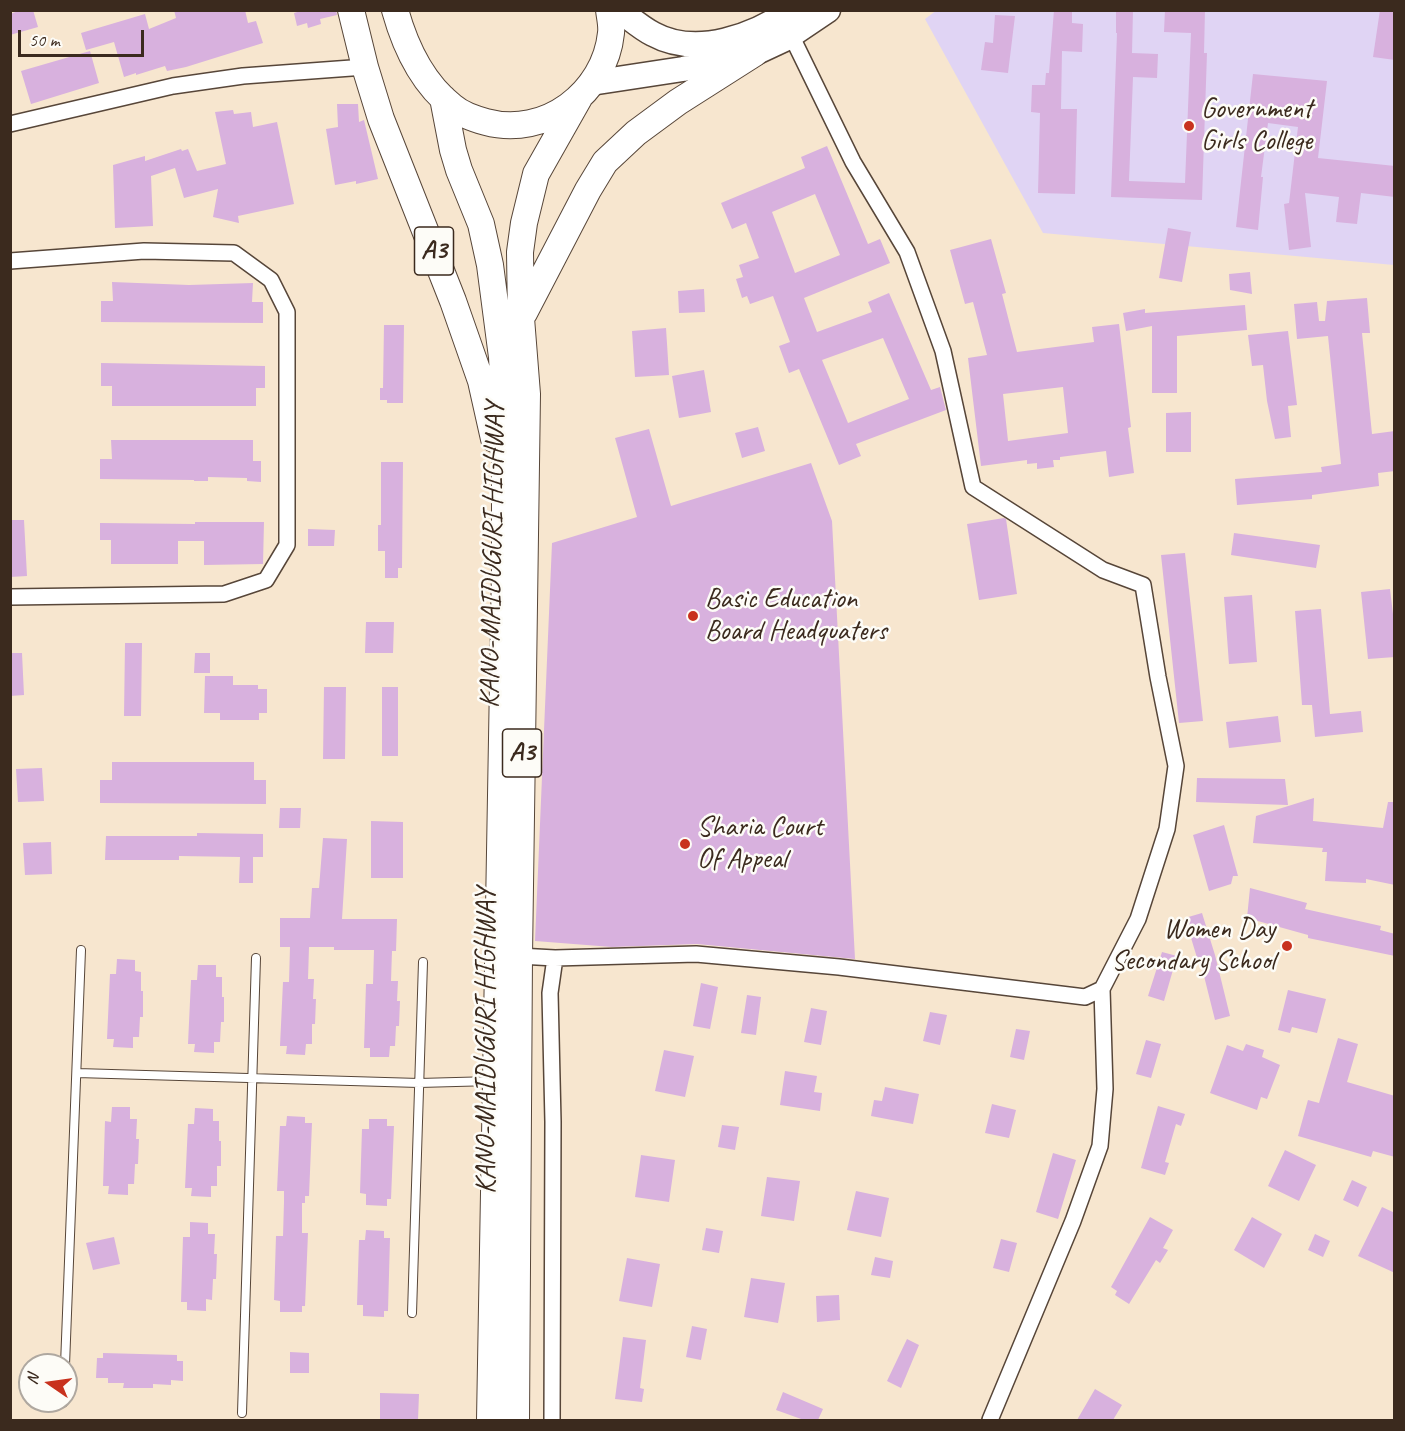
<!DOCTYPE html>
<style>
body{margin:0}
#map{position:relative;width:1405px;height:1431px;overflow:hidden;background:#f7e6cf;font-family:Caveat,sans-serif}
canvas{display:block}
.frame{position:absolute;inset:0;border:12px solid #3b2a1e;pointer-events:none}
.north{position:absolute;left:18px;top:1353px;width:60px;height:60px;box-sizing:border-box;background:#fdfcf7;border:2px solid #afa8a0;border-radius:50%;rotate:283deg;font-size:16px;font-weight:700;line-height:24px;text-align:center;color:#3b2a1e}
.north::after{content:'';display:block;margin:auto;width:21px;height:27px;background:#c8321e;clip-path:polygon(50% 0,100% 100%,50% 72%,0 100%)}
.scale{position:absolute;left:18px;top:30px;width:126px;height:27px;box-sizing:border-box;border:3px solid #3b2a1e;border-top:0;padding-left:8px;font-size:18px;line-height:21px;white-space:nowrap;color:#3b2a1e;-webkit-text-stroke:4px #fdfcf7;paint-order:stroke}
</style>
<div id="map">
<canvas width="1405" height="1431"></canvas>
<div class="frame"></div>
<div class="north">N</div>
<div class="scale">50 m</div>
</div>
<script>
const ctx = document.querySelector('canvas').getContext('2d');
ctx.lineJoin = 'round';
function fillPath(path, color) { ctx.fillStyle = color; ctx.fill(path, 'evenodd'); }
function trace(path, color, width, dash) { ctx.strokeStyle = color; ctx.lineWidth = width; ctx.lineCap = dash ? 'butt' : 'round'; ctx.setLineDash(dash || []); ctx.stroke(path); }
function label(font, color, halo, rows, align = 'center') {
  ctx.font = font + ' Caveat,sans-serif'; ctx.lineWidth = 5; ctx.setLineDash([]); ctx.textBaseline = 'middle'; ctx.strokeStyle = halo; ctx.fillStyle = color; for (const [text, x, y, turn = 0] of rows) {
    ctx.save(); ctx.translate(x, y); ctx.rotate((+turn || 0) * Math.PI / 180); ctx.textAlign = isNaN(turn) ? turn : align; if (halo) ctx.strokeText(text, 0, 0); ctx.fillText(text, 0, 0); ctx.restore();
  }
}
fillPath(new Path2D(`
 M937 10 1394 11V265L1043 233 925 19Z`), '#e0d4f4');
fillPath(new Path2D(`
 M21 10H33L38 27 10 35V14Z
 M174 10H245L248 23 256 21 263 43 186 67 167 71 165 66 136 75V73L124 77 114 42 86 50 81 33 145 14 149 29 176 18Z
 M304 10H336L337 15 320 19 321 24 308 28 307 23 297 26 294 13Z
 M1054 10H1072V23L1083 24 1082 52 1062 51 1061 109H1077L1075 194 1038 193 1040 113 1031 112 1032 85H1045L1046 73H1049Z
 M1116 10H1133L1132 53 1158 54 1157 78 1133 77 1129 181 1185 183 1191 33 1164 32 1165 10H1205L1204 53H1207L1202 200 1111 197 1117 33H1116Z
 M1380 10H1395V60L1373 57Z
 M995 15 1015 16 1008 73 981 70 985 42 993 43Z
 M90 51 99 83 31 104 21 71Z
 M1253 74 1327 81 1318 158 1395 166V197L1361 193 1357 224 1336 222 1339 197 1305 193 1311 247 1289 250 1284 204 1289 203 1298 127 1268 123 1261 177H1263L1258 230 1236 227Z
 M337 104H358L359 122 364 120 378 179 356 184V181L335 185 326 129 338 127Z
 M233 110 234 114 251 112 253 127 277 122 294 204 238 216 239 223 213 217 218 189 184 198 175 168 151 176 153 226 115 228 113 165 145 156V161L181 149 182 151 188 149 197 171 226 164 215 112Z
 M827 146 868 244 880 239 890 263 804 298 817 332 872 312 868 302 889 293 931 390 940 387 946 410 856 444 861 456 839 465 799 369 789 373 779 346 790 342 773 296 750 304 747 296 742 298 736 279 743 277 739 265 759 258 746 223 732 229 721 203 805 168 801 157ZM815 194 840 255 795 273 772 212ZM883 338 909 399 848 423 822 360Z
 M1168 228 1191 232 1182 282 1159 278Z
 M991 239 1006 293 1002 294 1017 352 1094 342 1092 327 1119 324 1131 427 1128 428 1134 473 1109 477 1106 451 1060 457V460H1053L1054 467 1037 469V463L1027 464V460L981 466 968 358 987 355 973 302 965 304 950 250ZM1063 387 1068 433 1008 441 1003 394Z
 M1250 272 1252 294 1230 290 1229 274Z
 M112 282 189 285 253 283 252 302H263V323L101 322V301H113Z
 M704 289 705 312 679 313 678 291Z
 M1367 298 1370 333H1362L1372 434 1395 431V471L1378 473 1379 486 1312 495V499L1237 505 1235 479 1322 472 1321 467 1341 464 1328 336 1297 339 1294 304 1317 302 1319 321H1325L1327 301Z
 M1245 305 1247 330 1177 336V393H1152V326L1126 331 1123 313 1145 309V313Z
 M384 325H404L403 403H387V400H380V388H383Z
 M666 328 669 375 635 377 632 331Z
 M1288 331 1297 405 1288 406 1291 437 1275 439 1267 401 1263 365 1252 366 1248 335Z
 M101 363 265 366V388H256V406H112V386H101Z
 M704 370 711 412 679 418 672 376Z
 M1191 412V452H1166V413Z
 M758 427 765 451 742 458 735 433Z
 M649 429 671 506 811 463 832 521 855 959 697 944 612 947 535 941 552 543 637 517 615 438Z
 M111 440H253V461H261V482L247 481V478L208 477V481H194V480L100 479V459H112Z
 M381 462H403L402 568H398V578H385V551H378V525H381Z
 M1004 518 1006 519 1017 594 979 600 967 524Z
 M10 520H24L27 576 10 577Z
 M195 522H264L263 564 204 565V541H178V564H111V540H100V523L195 524Z
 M308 529 335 530 334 546H308Z
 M1234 533 1320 545 1316 568 1231 555Z
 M1185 553 1203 721 1179 723 1161 555Z
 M1390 589 1395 631V657L1368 659 1361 592Z
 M1252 595 1257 662 1229 664 1224 597Z
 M1321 609 1330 714 1361 711 1363 732 1315 737 1312 705H1302L1295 611Z
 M366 622H394L393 653H365Z
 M125 643H142L141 716H124Z
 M10 653H22L24 695 10 696Z
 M195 653H210V673H194Z
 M205 676H233V685H258V689H267V713H259V720H220V713H204Z
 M324 687H346L345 759H323Z
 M382 687H398V756H382Z
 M1278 716 1281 742 1229 748 1226 722Z
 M112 762H254V780H266V804L100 803V780H112Z
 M42 768 44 801 18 802 16 769Z
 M1197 778 1285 779 1288 805 1196 802Z
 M1314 798 1313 821 1383 828 1388 802H1395V885L1366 879V883L1325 881 1327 852H1322L1323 848 1253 843 1256 816Z
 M280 808H301L300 828H279Z
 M371 821 403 822V878H371Z
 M1224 825 1238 876H1233L1231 884 1209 891 1193 835Z
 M197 833 263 834V857H253V883H239L240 857 179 856V860H105L106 836H197Z
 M323 838 347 839 342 919H397L396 951H392L391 981H398L397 1001H400L399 1026H396L395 1046H390L389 1057H370V1048H364L366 984H373L374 950H334V947H309L308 979H314L313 999H316L315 1024H312V1044H306L305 1055 286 1054 287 1046H280L283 982H289L290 947H280V918H310L312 888H319Z
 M51 842 52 874 25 875 23 843Z
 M1250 888 1307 903 1305 909 1381 926 1380 930 1395 934V956L1308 938V935L1247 918Z
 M1202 913 1215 955 1230 1016 1215 1020 1200 960 1198 961 1185 918Z
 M1162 952 1177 956 1164 1001 1148 996Z
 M117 959 135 960V971L141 972V991H143V1017H140L139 1037H133V1048L113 1047 114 1039H107L110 974H116Z
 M198 965H216V977H222V997H224V1022H221L220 1042H214V1053L194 1052 195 1044H188L191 980H197Z
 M701 983 718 987 710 1029 693 1026Z
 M1288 990 1326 999 1317 1033 1292 1027 1290 1033 1278 1030Z
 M747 995 761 997 756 1035 741 1033Z
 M811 1008 827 1011 821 1045 804 1042Z
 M930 1012 947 1015 940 1045 923 1041Z
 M1016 1029 1030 1031 1024 1060 1010 1057Z
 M1338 1038 1358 1044 1347 1082 1395 1096V1157L1373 1151 1371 1157 1298 1136 1308 1100 1319 1103Z
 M1146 1040 1161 1044 1151 1078 1136 1074Z
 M1246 1044 1264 1050 1262 1057 1280 1065 1267 1099 1261 1097 1257 1110 1210 1093 1227 1045 1243 1051Z
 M664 1050 694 1056 685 1097 655 1091Z
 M785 1071 817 1076 814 1092 822 1093 820 1111 780 1105Z
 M885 1087 919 1094 913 1124 871 1116 874 1100 882 1101Z
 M992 1104 1016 1110 1009 1138 985 1133Z
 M1158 1106 1185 1114 1181 1126 1176 1124 1165 1162 1169 1163 1165 1175 1141 1168Z
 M112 1107H130V1119H137L136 1139H139L138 1164H135L134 1184H128V1195L108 1194 109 1186H103L105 1121 111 1122Z
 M195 1108 213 1109V1121H219V1141H221V1166H217V1186H211V1197L191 1196 192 1188H185L188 1124H194Z
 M287 1116 305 1117V1123H312L309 1196H305V1203H302V1233H308L305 1306H302V1312H280V1301L274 1300 276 1236H283L284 1202V1191H277L280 1126H286Z
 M369 1119H387V1126H394L391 1199H387V1206L366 1205V1194L360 1193 362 1129H369Z
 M722 1125 739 1127 735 1150 718 1147Z
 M1285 1150 1316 1165 1299 1201 1268 1186Z
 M1053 1153 1076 1160 1058 1219 1036 1212Z
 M641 1155 675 1160 669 1202 635 1197Z
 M767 1177 800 1181 794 1221 761 1216Z
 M1352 1180 1367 1187 1358 1207 1343 1200Z
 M856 1191 889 1198 881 1237 847 1230Z
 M1382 1207 1395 1213V1273L1358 1256Z
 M1150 1217 1173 1230 1163 1248 1168 1250 1160 1263 1156 1260 1129 1304 1115 1295 1117 1291 1111 1287Z
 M1252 1217 1282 1234 1264 1268 1234 1250Z
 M190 1222 208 1223V1234H215L214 1254H217L216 1279H213L212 1300 206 1299V1311L187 1310V1302H181L183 1237H190Z
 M706 1228 723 1231 719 1253 702 1250Z
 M366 1230 384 1231V1238H390L388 1311H384V1317L363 1316V1305H357L359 1240H365Z
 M1315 1234 1330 1241 1323 1257 1308 1250Z
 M114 1237 120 1264 93 1270 86 1243Z
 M1001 1239 1017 1243 1009 1272 993 1268Z
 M875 1257 893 1261 890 1278 871 1275Z
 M627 1258 660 1264 652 1307 619 1301Z
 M751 1278 785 1283 778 1323 744 1317Z
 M839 1295 840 1320 817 1322 816 1296Z
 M692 1326 707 1329 701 1360 686 1357Z
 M623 1337 646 1340 640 1388 644 1389 642 1402 615 1399Z
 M907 1339 919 1345 901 1388 887 1381Z
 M290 1352 309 1353V1373H290Z
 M103 1353 177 1355V1361H183V1381L171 1380V1385L153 1384V1388H123L124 1383H108V1378H96L97 1358H103Z
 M1095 1389 1122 1405 1113 1420H1077Z
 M783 1392 823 1409 818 1420H804L776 1410Z
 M380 1393 419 1394 418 1420H380Z`), '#d8b1de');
const service = new Path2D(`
 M77 1073 419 1083 493 1081
 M412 1313 423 962
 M65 1365 81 950
 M63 1403V1401
 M242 1413 256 958`);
const minor = new Path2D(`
 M791 35 853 162 907 252 943 351 973 487 1103 570 1143 585 1158 677 1176 766 1167 829 1138 919 1102 989 1105 1089 1100 1146 1073 1221 990 1420
 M10 124 173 86 243 76 365 67
 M10 261 144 251 234 253 271 280 287 312V545L266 580 224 594 10 597
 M519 956 555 958 696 954 839 967 1085 997 1102 989
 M552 1420 553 1122 550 993 555 958`);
const primary = new Path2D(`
 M619 10C630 18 641 28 653 34 697 58 754 36 792 10
 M591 83 683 69 755 53 785 39 828 10`);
const trunk = new Path2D(`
 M351 10 365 67 381 119 453 301 481 381 494 439
 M395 10C405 46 423 84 453 107 462 115 475 119 486 122 545 138 605 93 611 33 612 26 610 18 609 10
 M443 98 453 150 459 170 481 224 490 265 502 357 505 411V568L490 1420
 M524 313 588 190 605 162 636 133 678 102 755 53
 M516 1420 519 956 527 394 521 318 520 252 524 223 536 174 579 98`);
trace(service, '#574639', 10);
trace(minor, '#574639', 18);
trace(primary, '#574639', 27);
trace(trunk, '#574639', 28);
trace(service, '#fff', 8);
trace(minor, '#fff', 15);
trace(primary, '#fff', 24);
trace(trunk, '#fff', 26);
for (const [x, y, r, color] of [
 [1189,126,6,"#c8321e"],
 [693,616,6,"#c8321e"],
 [685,844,6,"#c8321e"],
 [1287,946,6,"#c8321e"]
]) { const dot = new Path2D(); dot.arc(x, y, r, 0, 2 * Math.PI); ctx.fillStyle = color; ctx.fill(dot); trace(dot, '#fdfcf7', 2); }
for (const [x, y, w] of [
 [434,251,39],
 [522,753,39]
]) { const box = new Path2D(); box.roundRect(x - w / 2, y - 24, w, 48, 4.5); ctx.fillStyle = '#fdfcf7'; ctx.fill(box); trace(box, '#3b2a1e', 1.5); }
label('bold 27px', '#3b2a1e', null, [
 ["A3",434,251],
 ["A3",522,753]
]);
label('28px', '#3b2a1e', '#fdfcf7', [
 ["Government",1201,110],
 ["Girls College",1201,142],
 ["Basic Education",705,600],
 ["Board Headquaters",705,632],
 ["Sharia Court",697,828],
 ["Of Appeal",697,860],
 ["Women Day",1275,930,"right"],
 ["Secondary School",1275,962,"right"]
], 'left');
label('28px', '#3b2a1e', '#fdfcf7', [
 ["KANO-MAIDUGURI HIGHWAY",493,555,-89],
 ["KANO-MAIDUGURI HIGHWAY",487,1041,-90]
]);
</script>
